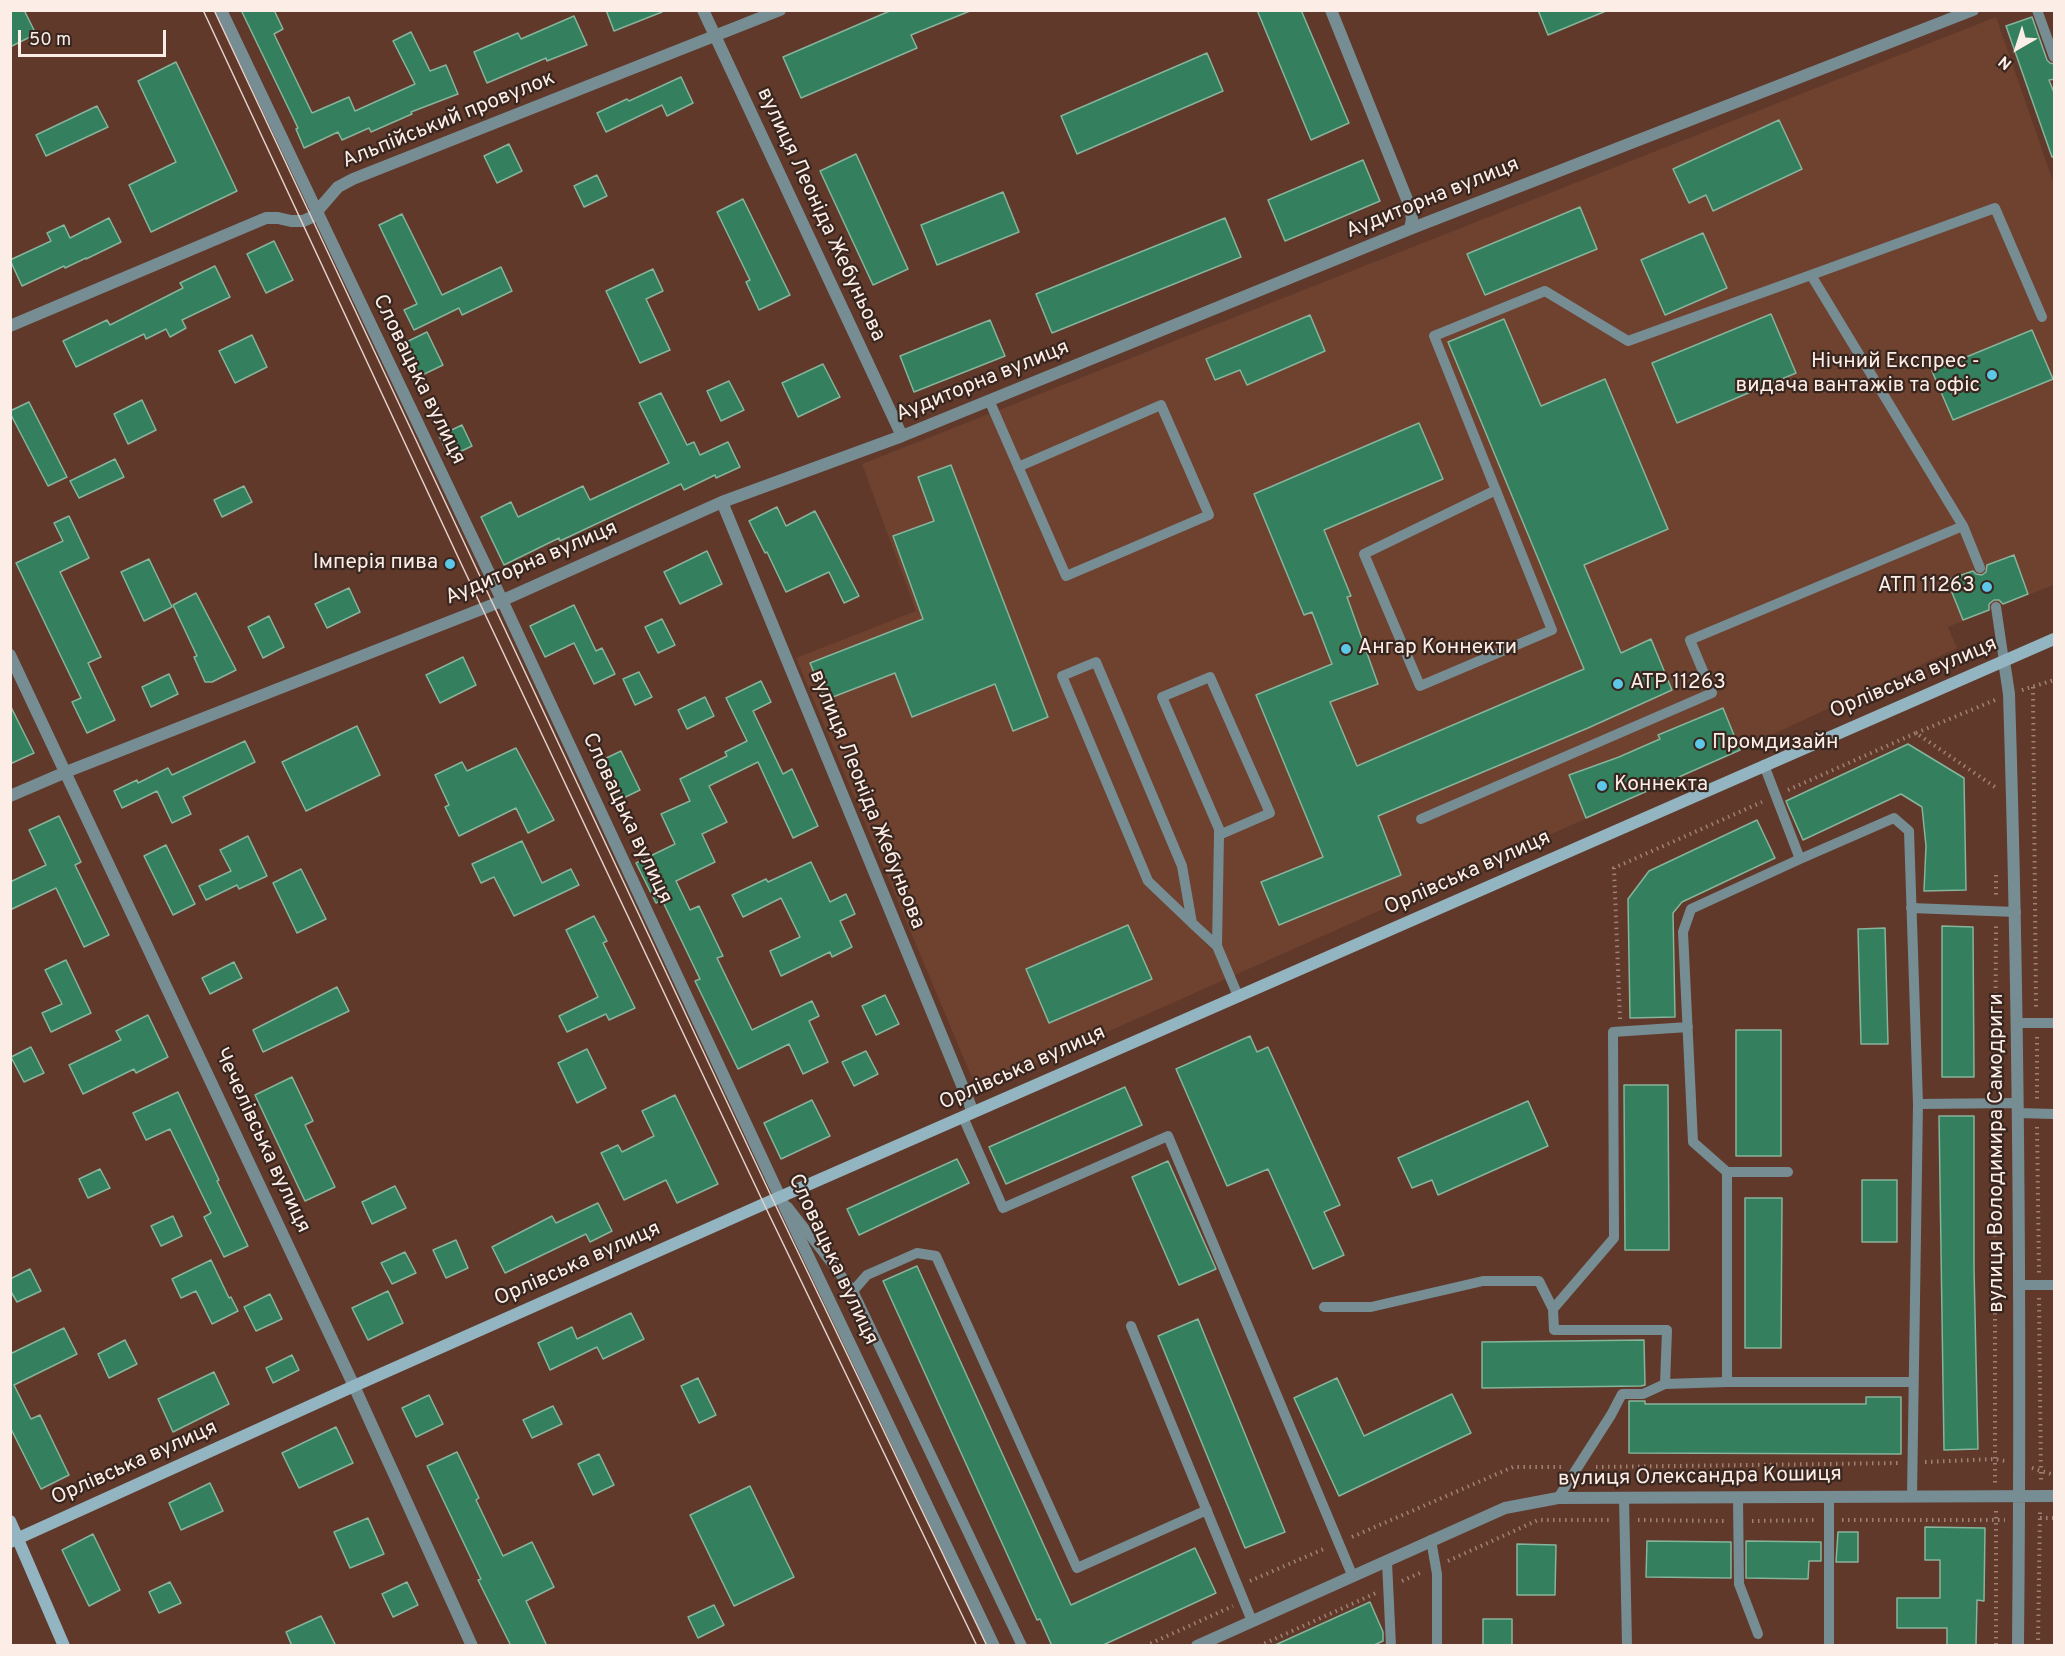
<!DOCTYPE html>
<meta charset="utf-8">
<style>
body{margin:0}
#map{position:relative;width:2065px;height:1656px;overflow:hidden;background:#60392a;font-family:Overpass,sans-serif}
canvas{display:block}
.frame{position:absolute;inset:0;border:12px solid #fcede7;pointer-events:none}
.north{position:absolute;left:1987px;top:18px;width:60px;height:60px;-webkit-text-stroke:4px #38261f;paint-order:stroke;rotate:219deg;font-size:16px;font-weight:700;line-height:24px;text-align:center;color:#fcede7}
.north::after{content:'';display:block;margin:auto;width:21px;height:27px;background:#fcede7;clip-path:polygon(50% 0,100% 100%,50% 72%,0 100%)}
.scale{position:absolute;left:18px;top:30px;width:148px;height:27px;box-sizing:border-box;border:3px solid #fcede7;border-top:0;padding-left:8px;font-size:18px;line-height:21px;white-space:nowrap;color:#fcede7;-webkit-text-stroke:4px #38261f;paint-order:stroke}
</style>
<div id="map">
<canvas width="2065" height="1656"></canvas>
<div class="frame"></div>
<div class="north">N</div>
<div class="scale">50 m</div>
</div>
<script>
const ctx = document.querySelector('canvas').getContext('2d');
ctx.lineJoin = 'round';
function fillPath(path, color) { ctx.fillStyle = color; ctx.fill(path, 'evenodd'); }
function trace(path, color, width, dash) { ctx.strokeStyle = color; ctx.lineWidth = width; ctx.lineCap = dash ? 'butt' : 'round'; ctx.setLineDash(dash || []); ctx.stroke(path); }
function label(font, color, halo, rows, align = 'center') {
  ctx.font = font + ' Overpass,sans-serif'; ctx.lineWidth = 4.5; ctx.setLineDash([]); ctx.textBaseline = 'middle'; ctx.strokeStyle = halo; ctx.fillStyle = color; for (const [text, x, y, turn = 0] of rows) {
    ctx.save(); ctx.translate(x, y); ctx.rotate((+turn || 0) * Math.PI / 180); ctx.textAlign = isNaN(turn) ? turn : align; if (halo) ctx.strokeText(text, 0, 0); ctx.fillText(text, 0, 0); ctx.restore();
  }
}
fillPath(new Path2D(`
 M1996 17 2054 184V585L1996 607 1948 627 1957 648 1740 750 977 1090 796 658 916 611 862 464Z`), '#6f412f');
const building = new Path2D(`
 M10 10H24L36 34 10 47Z
 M241 10H274L283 29 274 34 312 113 349 97 355 111 415 84 393 41 411 32 430 71 446 65 458 94 411 112 412 114 371 132 369 128 342 140 338 132 304 148 296 129 298 128Z
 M606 10H662V12L614 31Z
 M892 10 970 11 911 35 917 48 801 98 783 57Z
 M1257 10H1301L1349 123 1311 140Z
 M1538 10H1606V11L1548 35Z
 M574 16 587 45 547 61 546 58 487 83 474 52 518 33 521 39Z
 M2032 17 2047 60 2050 63 2055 64V79L2049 80 2055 95V156L2052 157 2006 26Z
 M1207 53 1223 91 1077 154 1061 116Z
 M176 62 237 191 151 232 129 185 176 162 138 81Z
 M681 77 693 103 667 116 662 105 606 132 597 113 627 99 629 101Z
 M97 106 108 127 46 156 36 135Z
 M1779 120 1802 169 1713 211 1706 195 1689 203 1673 169Z
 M509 144 522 171 497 183 484 156Z
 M856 154 908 269 873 285 820 171Z
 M1363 160 1380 201 1285 241 1268 200Z
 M597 175 607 196 584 207 574 186Z
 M1003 192 1019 232 937 265 921 225Z
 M743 199 790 295 759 310 746 282 750 280 717 212Z
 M1580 207 1597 249 1485 295 1467 254Z
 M402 214 442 295 501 267 512 291 462 315 459 308 414 330 404 310 417 304 379 225Z
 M109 218 121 242 86 259V258L65 268 64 266 22 286 10 260 51 241 47 233 64 225 70 238Z
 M1225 218 1241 257 1052 333 1036 294Z
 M1703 233 1727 288 1665 315 1641 260Z
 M274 241 293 280 266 293 247 254Z
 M215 266 230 297 182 320 186 328 170 337 166 329 146 339 144 334 76 367 63 341 107 320 110 325 183 288 180 283Z
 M653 269 663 291 646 299 670 350 640 363 606 291Z
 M1771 314 1796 373 1677 423 1652 363Z
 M1310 315 1325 351 1247 385 1240 370 1215 380 1206 359Z
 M1504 319 1541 406 1605 379 1668 529 1584 565 1621 653 1651 639 1672 690 1588 728 1378 816 1401 875 1279 925 1261 882 1323 857 1256 695 1332 664 1312 612 1304 615 1254 494 1419 423 1443 479 1324 530 1351 596 1347 597 1378 684 1330 702 1357 766 1584 669 1448 342Z
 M990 320 1005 356 914 392 900 356Z
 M2032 330 2053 379 1953 420 1932 371Z
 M427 332 443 365 414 379 398 346Z
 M252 335 267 367 235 383 219 351Z
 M823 364 840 397 798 417 782 383Z
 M729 381 744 410 721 421 707 391Z
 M661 393 687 445 694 442 700 455 728 442 740 467 716 478 715 475 684 490 681 484 560 541 559 538 504 565 481 517 511 502 518 517 583 486 590 500 669 463 639 403Z
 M142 400 156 430 128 444 114 414Z
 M29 402 67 477 48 486 10 413V411Z
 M462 425 472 446 449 457 439 436Z
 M115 459 124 477 79 498 70 481Z
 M951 465 1048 717 1013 731 995 684 912 717 895 673 825 700 810 663 923 619 893 536 934 521 918 477Z
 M244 486 252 502 222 517 214 500Z
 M777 507 786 526 815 511 859 596 844 603 829 572 786 592 767 552 765 553 749 521Z
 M69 516 89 558 60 572 101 657 88 663 115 720 87 733 72 702 81 698 16 563 63 541 54 523Z
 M707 551 722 584 680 604 664 572Z
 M2014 555 2028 594 2003 604 1999 600H1994L1989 604V610L1963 620 1947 580 1973 571 1976 574 1982 575 1986 572 1987 565Z
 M149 559 172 607 144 621 121 572Z
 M349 588 360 612 327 628 315 604Z
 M196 593 236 670 212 682H205L194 657 197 656 173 605Z
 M574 605 596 651 602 648 615 674 594 684 574 643 545 657 530 626Z
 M269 616 284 647 263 658 248 627Z
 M662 619 675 645 658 653 645 627Z
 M463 657 476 685 440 703 426 675Z
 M639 672 652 697 635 705 623 679Z
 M169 674 178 694 151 707 142 687Z
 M761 681 771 702 753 711 783 774 792 769 818 826 793 838 758 762 709 786 727 822 702 834 715 862 676 881 690 910 699 906 723 956 717 958 752 1030 812 1001 819 1016 809 1021 828 1062 803 1074 789 1044 738 1069 695 981 700 979 662 900 656 903 636 863 675 844 661 814 690 801 680 779 727 756 725 752 747 741 726 698Z
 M705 697 714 716 687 729 678 710Z
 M10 705 34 753 10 764Z
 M1723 708 1740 750 1586 818 1569 775 1619 757 1660 739 1658 735Z
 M357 726 380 775 306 811 282 762Z
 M245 741 255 762 183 797 191 814 172 823 157 791 122 808 114 791 137 780 138 783 168 768 172 775Z
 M1908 744 1964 778 1966 890 1924 891 1926 846 1922 807 1901 794 1803 840 1788 806 1786 801Z
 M516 748 554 820 528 833 516 808 459 836 445 807 449 805 435 775 462 762 467 771Z
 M621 751 640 790 615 802 596 763Z
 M59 816 81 862 75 865 109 935 84 947 56 888 10 910V882L46 865 29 830Z
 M1757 820 1775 858 1682 902 1673 913 1675 1017 1630 1018 1628 899 1649 871Z
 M248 836 267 876 239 889 237 885 206 900 199 886 231 871 220 850Z
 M522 841 542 883 571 869 579 885 514 916 494 877 481 883 472 864Z
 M166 845 195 904 173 915 144 856Z
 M811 862 830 902 846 894 855 914 840 921 852 947 832 957 830 952 781 976 770 951 800 937 781 898 743 917 732 895 766 879 768 882Z
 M301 869 326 919 297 933 273 883Z
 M594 916 607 941 603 943 635 1008 609 1020 606 1014 567 1032 559 1016 598 997 566 930Z
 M1128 925 1152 979 1049 1023 1026 969Z
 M1942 926 1973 927 1974 1077H1942Z
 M1885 928 1888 1044H1861L1858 929Z
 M66 960 91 1013 51 1032 42 1013 62 1004 45 970Z
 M234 962 242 978 210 994 202 978Z
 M337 987 349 1011 263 1052 253 1030Z
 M885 995 899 1024 876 1035 862 1006Z
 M148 1015 168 1057 136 1073 134 1069 83 1094 69 1065 121 1040 116 1031Z
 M1736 1030H1781V1156H1736Z
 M1250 1036 1257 1052 1268 1047 1340 1205 1324 1212 1344 1255 1313 1269 1268 1169 1227 1186 1176 1069Z
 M31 1047 44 1073 24 1082 11 1057Z
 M587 1049 606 1088 577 1103 558 1063Z
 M866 1051 878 1074 854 1086 842 1062Z
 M292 1077 313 1121 305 1125 335 1187 305 1201 255 1095Z
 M1624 1085H1668L1669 1250H1625Z
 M1125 1087 1142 1125 1006 1184 989 1147Z
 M178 1092 219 1180 217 1181 248 1246 224 1257 204 1217 211 1213 170 1129 146 1140 133 1113Z
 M675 1095 718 1184 677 1203 666 1180 624 1200 601 1153 618 1145 622 1152 654 1136 642 1111Z
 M812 1100 830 1136 781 1159 764 1123Z
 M1528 1101 1548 1146 1438 1195 1432 1180 1412 1188 1398 1158Z
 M1939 1116H1974V1268L1978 1449 1944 1450Z
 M957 1159 969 1183 859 1235 847 1209Z
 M1168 1161 1216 1269 1179 1285 1132 1177Z
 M100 1169 110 1188 88 1198 79 1179Z
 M1862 1180H1897V1242H1862Z
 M395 1186 406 1208 372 1224 362 1202Z
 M1745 1198H1782L1781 1348H1745Z
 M598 1203 612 1231 590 1242 586 1234 505 1273 492 1247 552 1216 556 1223Z
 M173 1216 182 1236 161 1246 151 1226Z
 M456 1240 468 1268 446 1278 433 1250Z
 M405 1252 416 1273 392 1284 381 1263Z
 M211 1260 229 1298 231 1297 238 1311 212 1324 196 1291 181 1298 172 1279Z
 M917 1266 1071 1605 1195 1548 1216 1593 1101 1646H1052L1040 1619 1037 1620 883 1281Z
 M30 1269 41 1291 17 1302 10 1290V1279Z
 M388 1291 403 1323 368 1340 352 1308Z
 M270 1294 282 1319 256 1331 244 1307Z
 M631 1313 644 1339 603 1359 597 1347 550 1370 538 1343 572 1327 577 1339Z
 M1198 1319 1285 1532 1245 1548 1158 1336Z
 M64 1328 77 1354 14 1385 31 1419 40 1415 69 1475 41 1489 10 1427V1354Z
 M125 1340 137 1364 109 1378 98 1354Z
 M1644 1340 1645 1385 1641 1386 1482 1388V1342Z
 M292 1355 299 1370 273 1383 266 1368Z
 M214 1372 229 1404 173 1432 158 1399Z
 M698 1378 716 1415 699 1423 681 1386Z
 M1337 1378 1364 1436 1452 1394 1471 1433 1339 1496 1294 1398Z
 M429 1395 443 1424 416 1437 402 1408Z
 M1866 1397H1901V1454L1629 1453V1401H1645V1404H1866Z
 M553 1406 562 1424 532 1438 523 1420Z
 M336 1427 353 1463 299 1488 282 1453Z
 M457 1452 479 1498 476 1500 503 1556 532 1542 554 1587 526 1601 547 1646H511L478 1580 481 1579 427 1466Z
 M599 1454 614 1485 593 1495 578 1464Z
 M210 1483 223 1511 181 1530 169 1503Z
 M750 1486 794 1577 734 1606 690 1515Z
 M368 1518 384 1554 350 1568 334 1532Z
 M1925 1527 1985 1528 1984 1601 1977 1600 1976 1646H1947V1628H1897V1598H1940V1560H1925Z
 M1838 1532H1858V1562H1836Z
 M93 1534 120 1590 89 1606 62 1550Z
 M1647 1541 1731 1542V1578L1646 1577Z
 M1746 1541 1821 1542V1561H1809L1808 1579 1746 1578Z
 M1517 1544 1556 1545 1555 1595H1517Z
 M170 1582 181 1603 159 1613 149 1592Z
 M407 1582 418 1605 393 1617 382 1594Z
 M1370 1602 1383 1632V1641L1372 1646H1273Z
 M714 1605 724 1625 698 1638 688 1617Z
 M321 1616 336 1646H292L286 1632Z
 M1483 1619H1512V1646H1483Z`);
fillPath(building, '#34805e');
trace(building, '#86b49c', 1.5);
trace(new Path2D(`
 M2033 687 2036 1009
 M2022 690 2054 680
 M1916 733 1995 700
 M1788 790 1916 733 1995 787V790
 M1996 875V898
 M1620 1019 1614 868 1762 802
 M2037 1037V1099
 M1995 1090 1996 923
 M1995 1115V1483
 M2037 1127 2039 1273
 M2039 1298 2041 1483
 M1925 1462 1994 1459 2005 1461
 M1596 1467 1900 1463
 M2032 1468 2054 1475
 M1996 1511V1646
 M2040 1518H2054
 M1638 1520 1726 1521
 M1842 1520H2005
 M1752 1521 1816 1520
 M1352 1537 1513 1467H1561
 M1448 1561 1538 1520H1612
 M1250 1581 1326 1548
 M1402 1581 1422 1572
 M1145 1646 1233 1606
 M1259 1646 1376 1593
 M2038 1646 2040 1511`), '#9f8276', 4, [1.5, 4.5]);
trace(new Path2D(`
 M2037 10 2054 57
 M1811 275 1995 208 2042 317
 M989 400 1066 576 1209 515 1161 405 1018 467
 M1496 490 1364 554 1420 686 1552 630 1434 336 1545 291 1628 341 1811 275 1963 526
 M1996 607 2004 661
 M1764 765 1800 859 1691 909 1683 932 1693 1142 1727 1172H1788
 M1421 819 1712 693 1690 640 1963 526 1980 568
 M1800 859 1894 818 1909 831 1918 1104 1912 1496
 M1911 908 2016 912
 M1192 923 1148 881 1062 676 1096 662 1182 866 1192 923 1217 946 1238 996
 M1217 946 1219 835V829L1162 697 1210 677 1270 813 1219 835
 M2017 1023H2054
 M1688 1027 1613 1032 1614 1238 1553 1309 1554 1330H1667L1665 1384 1727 1382H1913
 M1918 1104 2017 1103
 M2017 1113 2054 1114
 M963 1117 1003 1208 1168 1136 1353 1577
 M1727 1172V1382
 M788 1207 853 1291 1022 1646
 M2018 1285H2054
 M853 1291 867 1275 917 1253 936 1256 1077 1568 1207 1510
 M1324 1307H1371L1483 1281H1539L1553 1309
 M1131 1326 1252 1621
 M1829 1496V1646
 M1624 1497 1627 1646
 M1738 1497 1739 1584 1758 1634
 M1558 1498 1611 1415 1622 1394H1643L1665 1384
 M1431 1540 1437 1574V1646
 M1387 1562 1391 1646`), '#778d94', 10);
trace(new Path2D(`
 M221 10 502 600 780 1197 994 1646
 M703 10 902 436
 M1331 10 1410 207 1412 219 1410 229
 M10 326 266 218H278L291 221H303L312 217 338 187 353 179 780 10
 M722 502 973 1112
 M10 655 354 1386 472 1646
 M2004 661 2009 694C2019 1011 2021 1328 2018 1646
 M10 796 66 772 492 605 722 502 902 436 1410 229 1973 10
 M1197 1646 1505 1508 1558 1498 2054 1496`), '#778d94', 12);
trace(new Path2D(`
 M10 1521 64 1646
 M10 1542 354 1386 764 1204 2054 639`), '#92b5c1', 12);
trace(new Path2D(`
 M203 10 458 557 764 1204 977 1646
 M214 10 773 1200 987 1646`), '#e4d1ca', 1.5);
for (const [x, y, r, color] of [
 [1992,375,6,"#5dc7e8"],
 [450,564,6,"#5dc7e8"],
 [1987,587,6,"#5dc7e8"],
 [1346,649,6,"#5dc7e8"],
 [1618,684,6,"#5dc7e8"],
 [1700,744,6,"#5dc7e8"],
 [1602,786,6,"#5dc7e8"]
]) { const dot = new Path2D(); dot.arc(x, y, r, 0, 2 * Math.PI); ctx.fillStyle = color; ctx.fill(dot); trace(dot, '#38261f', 2); }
label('21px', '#fcede7', '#38261f', [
 ["Альпійський провулок",449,121,-22],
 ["Аудиторна вулиця",1433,199,-22],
 ["вулиця Леоніда Жебуньова",820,215,65],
 ["Словацька вулиця",418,380,64],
 ["Аудиторна вулиця",983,382,-22],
 ["Аудиторна вулиця",532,564,-23],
 ["Орлівська вулиця",1914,679,-23],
 ["вулиця Леоніда Жебуньова",866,800,68],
 ["Словацька вулиця",626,819,65],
 ["Орлівська вулиця",1468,874,-24],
 ["Орлівська вулиця",1023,1069,-24],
 ["Чечелівська вулиця",261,1141,65],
 ["вулиця Володимира Самодриги",1998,1153,-90],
 ["Словацька вулиця",832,1260,65],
 ["Орлівська вулиця",578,1265,-24],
 ["Орлівська вулиця",135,1464,-24],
 ["вулиця Олександра Кошиця",1700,1478,-1]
]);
label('21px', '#fcede7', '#38261f', [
 ["Нічний Експрес -",1980,363,"right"],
 ["видача вантажів та офіс",1980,387,"right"],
 ["Імперія пива",438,564,"right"],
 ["АТП 11263",1975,587,"right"],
 ["Ангар Коннекти",1358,649],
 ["ATP 11263",1630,684],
 ["Промдизайн",1712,744],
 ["Коннекта",1614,786]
], 'left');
</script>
